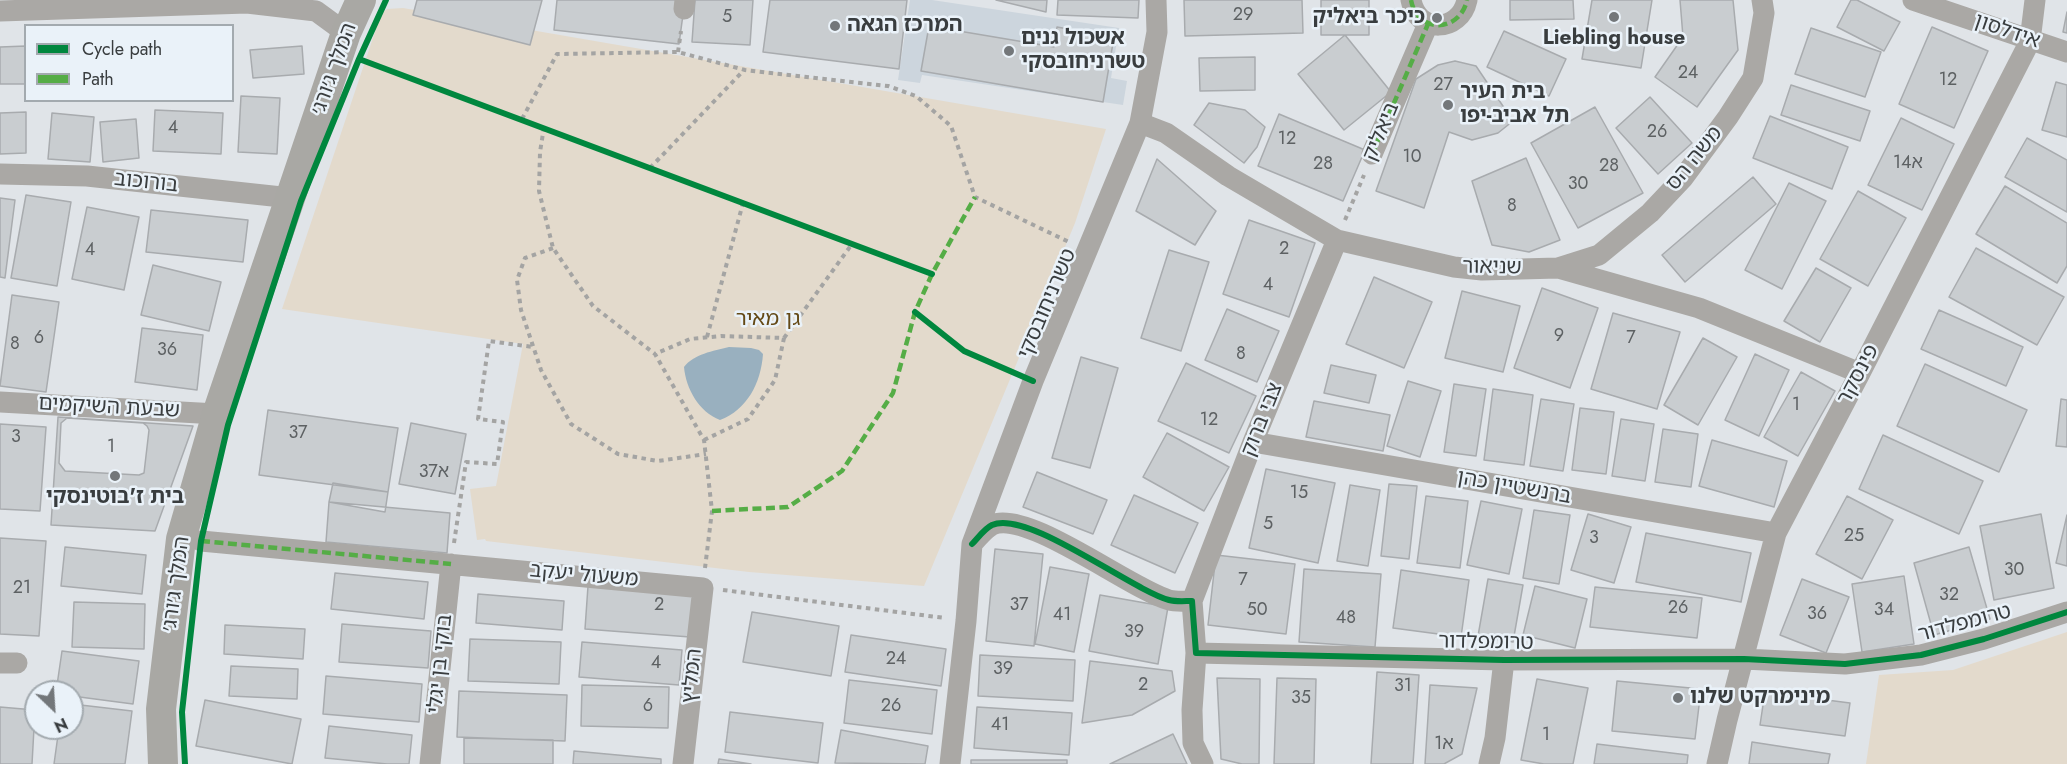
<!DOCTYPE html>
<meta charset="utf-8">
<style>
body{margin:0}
#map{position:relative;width:2067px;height:764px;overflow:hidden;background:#e0e4e8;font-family:Jost,sans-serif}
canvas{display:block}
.legend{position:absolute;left:24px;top:24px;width:210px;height:78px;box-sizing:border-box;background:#eaf2f9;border:2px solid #a3aaaf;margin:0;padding:8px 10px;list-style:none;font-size:18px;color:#393d3f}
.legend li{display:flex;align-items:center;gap:12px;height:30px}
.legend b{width:30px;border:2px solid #a3aaaf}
.north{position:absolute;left:24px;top:680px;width:60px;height:60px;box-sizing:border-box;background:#eaf2f9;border:2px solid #a3aaaf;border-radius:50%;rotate:155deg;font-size:16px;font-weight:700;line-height:24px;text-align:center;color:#393d3f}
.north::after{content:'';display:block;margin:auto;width:21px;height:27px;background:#73777a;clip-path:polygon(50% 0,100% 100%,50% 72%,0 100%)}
</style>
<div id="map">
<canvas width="2067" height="764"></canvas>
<ul class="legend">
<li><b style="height:8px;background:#00873e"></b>Cycle path</li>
<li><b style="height:8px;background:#55ad46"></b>Path</li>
</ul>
<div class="north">N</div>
</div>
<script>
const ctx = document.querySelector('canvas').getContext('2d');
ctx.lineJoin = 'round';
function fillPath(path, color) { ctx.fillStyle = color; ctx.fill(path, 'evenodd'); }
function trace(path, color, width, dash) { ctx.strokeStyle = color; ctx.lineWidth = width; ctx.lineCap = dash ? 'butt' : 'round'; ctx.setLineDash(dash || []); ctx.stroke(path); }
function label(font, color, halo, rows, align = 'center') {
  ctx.font = font + ' Jost,"Noto Sans Hebrew",sans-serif'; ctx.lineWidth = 5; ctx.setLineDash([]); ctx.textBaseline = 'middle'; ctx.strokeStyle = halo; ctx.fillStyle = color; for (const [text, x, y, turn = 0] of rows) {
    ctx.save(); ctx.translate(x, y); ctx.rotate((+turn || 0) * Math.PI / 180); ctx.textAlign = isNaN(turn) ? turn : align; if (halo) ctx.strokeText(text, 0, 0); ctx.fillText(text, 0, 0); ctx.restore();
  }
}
fillPath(new Path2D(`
 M910 0H932L1119 28 1111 78 1127 81 1123 105 922 75 920 83 898 80Z`), '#ccd5dd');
fillPath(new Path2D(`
 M403 8 1106 129 1075 223 924 586 749 572 486 541 485 539 477 540 470 489 496 486 523 344 282 309 381 14 387 9Z
 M2067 632V764H1866L1879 675 1953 670Z`), '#e3dacc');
fillPath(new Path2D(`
 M729 347 751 348 759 350 763 354C761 383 747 410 720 420 699 412 686 389 684 367 694 354 713 351 729 347Z`), '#99b0bf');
const building = new Path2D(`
 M417 0H542L530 45 413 15Z
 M557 0H685L679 44 554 30Z
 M695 0H753L750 45 692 42Z
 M770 0H907L899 69 763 52Z
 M996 0H1047L1046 12Z
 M1058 0H1139L1138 18 1057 15Z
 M1184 0H1302L1303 33 1185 36Z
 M1321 0H1369V35H1321Z
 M1510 0H1573L1574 19 1510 20Z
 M1592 0H1652L1641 68 1582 59Z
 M1680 0H1733L1738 50 1697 107 1655 77 1683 37Z
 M1851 0H1857L1900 22 1884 51 1837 27Z
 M2067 12V33L2063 32Z
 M929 26 1054 47 1057 27 1114 37 1103 102 921 71Z
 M1932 27 1988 51 1954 128 1899 104Z
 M1811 28 1881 52 1865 97 1795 74Z
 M1504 31 1566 59 1549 96 1487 67Z
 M1345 35 1391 92 1344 130 1298 74Z
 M26 46V84H0V47Z
 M302 46 304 74 253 78 250 50Z
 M1255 57V90L1200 91 1199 58Z
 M1455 61 1476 66 1513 121 1498 133 1472 140 1449 132 1424 208 1376 191 1416 79 1438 65Z
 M2056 82 2067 85V137L2042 130Z
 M1791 85 1870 111 1860 141 1781 115Z
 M241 96 280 98 277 154 238 152Z
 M1650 97 1692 143 1658 174 1616 128Z
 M1209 103 1245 110 1265 127 1257 147 1244 163 1194 125Z
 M1595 107 1643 193 1578 228 1531 143Z
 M155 110 223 113 221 154 153 151Z
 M26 112V153L0 154V113Z
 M52 113 94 117 90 162 48 159Z
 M1279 114 1365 150 1343 201 1258 166Z
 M1770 116 1848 147 1832 189 1753 158Z
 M1901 118 1954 144 1922 210 1868 185Z
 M136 119 139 158 103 162 100 122Z
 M2027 138 2067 160V212L2005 177Z
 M1526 158 1560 240 1529 252 1492 245 1472 181Z
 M1157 159 1216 211 1195 245 1136 211Z
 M1753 177 1776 204 1685 282 1662 255Z
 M1789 183 1826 201 1782 289 1745 270Z
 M2005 186 2067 223V266L2057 283 1976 234Z
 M1858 191 1906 218 1868 286 1820 259Z
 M26 195 71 202 57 286 11 278Z
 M0 198 15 200 5 278 0 277Z
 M87 207 139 217 124 290 72 279Z
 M151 210 248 220 243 262 146 252Z
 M1249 220 1315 243 1289 317 1223 294Z
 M1976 248 2064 297 2037 345 1949 297Z
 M1169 250 1209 262 1181 351 1141 338Z
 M153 265 221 282 209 331 141 315Z
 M1816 268 1851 288 1820 342 1784 321Z
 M1374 277 1432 302 1404 368 1346 344Z
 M1542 288 1598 308 1570 388 1514 368Z
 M1462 291 1520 306 1503 372 1445 358Z
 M12 295 59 302 46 392 0 386Z
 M1227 309 1279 331 1257 382 1205 360Z
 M1939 310 2023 347 2006 386 1921 349Z
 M1613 313 1680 332 1657 409 1591 389Z
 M142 328 203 335 197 390 135 382Z
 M1703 338 1737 357 1698 425 1664 405Z
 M1755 354 1789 370 1759 436 1725 420Z
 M1081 357 1118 368 1090 468 1052 458Z
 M1186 363 1256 396 1229 453 1158 421Z
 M1925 364 2027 410 1999 472 1897 426Z
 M1331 365 1376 375 1369 403 1324 393Z
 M1801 372 1835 391 1798 456 1764 437Z
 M1408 381 1441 391 1420 457 1387 446Z
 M1454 384 1486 389 1476 456 1444 452Z
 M1493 389 1533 395 1524 465 1484 460Z
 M1541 399 1574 404 1563 471 1530 466Z
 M2061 399 2067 400V447L2056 446Z
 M1314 401 1390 415 1383 451 1306 437Z
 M1580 408 1614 412 1606 474 1572 470Z
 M268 410 398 428 388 492 259 475Z
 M58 417 193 426 155 531 51 525Z
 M67 418 143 423 147 426 149 430 144 473 139 475 65 471 59 463 61 423Z
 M1621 419 1654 424 1645 481 1612 476Z
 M411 423 466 434 455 494 399 484Z
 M0 424 46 427 40 511 0 509Z
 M1663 429 1698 434 1691 487 1655 482Z
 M1167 433 1229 467 1204 511 1143 477Z
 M1883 435 1983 481 1959 534 1859 489Z
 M1712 440 1787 461 1774 507 1699 486Z
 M1266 469 1335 483 1318 563 1249 548Z
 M1037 472 1107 500 1093 534 1023 507Z
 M333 483 388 492 385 512 329 502Z
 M1389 484 1417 486 1409 559 1381 556Z
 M1350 485 1380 490 1368 566 1337 561Z
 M1134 495 1198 523 1175 573 1111 545Z
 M1426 496 1468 501 1460 568 1417 563Z
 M1847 496 1893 520 1862 579 1816 554Z
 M1481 501 1522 509 1509 574 1467 565Z
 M329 502 450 513 447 553 326 542Z
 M1534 510 1570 515 1559 584 1523 578Z
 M1588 514 1631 527 1614 583 1571 570Z
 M2041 514 2054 588 1994 600 1980 526Z
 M2067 515V566L2056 563Z
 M1646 533 1751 553 1741 602 1636 582Z
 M0 538 46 541 39 636 0 634Z
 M65 547 146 555 142 594 61 586Z
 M1969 547 1990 619 1934 635 1914 563Z
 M995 549 1043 554 1034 646 986 641Z
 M1216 555 1295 564 1286 634 1208 625Z
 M1050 567 1089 574 1074 652 1035 644Z
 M1304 569 1381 574 1375 647 1299 642Z
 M1401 570 1469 580 1461 637 1393 628Z
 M335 573 428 582 424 619 331 609Z
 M1904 576 1914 644 1862 652 1852 584Z
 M1488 579 1523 585 1513 642 1478 636Z
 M1802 579 1849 597 1826 653 1780 635Z
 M588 586 693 594 690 637 585 629Z
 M1535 586 1587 599 1575 648 1523 635Z
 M1595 587 1702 598 1697 638 1590 627Z
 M478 594 564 601 562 630 476 623Z
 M1100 595 1168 607 1158 664 1089 651Z
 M74 602 145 604 144 649 72 647Z
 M752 612 839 626 831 676 743 662Z
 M342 624 431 631 428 668 339 662Z
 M225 625 305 629 303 659 224 654Z
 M851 635 946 649 941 686 845 672Z
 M470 639 561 642 559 684 468 681Z
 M582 642 682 650 679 685 579 677Z
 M62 651 139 661 133 704 72 696V692H56Z
 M980 655 1075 660 1073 701 978 696Z
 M1090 661 1172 671 1175 691 1132 715 1082 723Z
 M231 666 298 669 297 699 229 696Z
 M1377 672 1419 675 1413 764H1371Z
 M326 676 422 684 419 722 323 714Z
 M1217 678 1260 679 1259 764H1242L1221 759Z
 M1277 678 1316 679 1314 764H1274Z
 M1537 679 1588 688 1573 764H1544L1521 760Z
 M849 680 937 690 932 734 844 723Z
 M1617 681 1701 689 1695 739 1612 731Z
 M582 685 669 687 668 728 581 726Z
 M1430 685 1477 688 1462 754 1444 764H1425Z
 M459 691 567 695 565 741 457 737Z
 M1765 692 1850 703 1845 736 1760 725Z
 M205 700 301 719 292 764 196 746Z
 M72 704 132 711 125 764H54L59 728H72Z
 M0 707 35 710 32 764H0Z
 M977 707 1072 713 1069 755 974 748Z
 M730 712 823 723 818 763 725 752Z
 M329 726 412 735 409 764H387L325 758Z
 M841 730 928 746 925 764 835 763Z
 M1173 734 1187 764H1110Z
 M464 738 553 740V764H464Z
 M1752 742 1830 754 1828 764H1749Z
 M1597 744 1688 755 1687 764H1594Z
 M574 751 661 759V764H573Z
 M719 759 751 764H718Z
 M971 760H1067V764H971Z`);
fillPath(building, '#c9cdd0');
trace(building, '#a8abae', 1.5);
trace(new Path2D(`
 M678 52 681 31
 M522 119 557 54 678 52 745 70 888 86 916 96 951 126 975 197 1069 242
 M544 127 540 152 539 191 553 248 593 306 655 354
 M650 168 744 70
 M1345 220 1364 175
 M553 248 525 258 517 280 521 310 541 370 571 424 618 454 658 461 706 454
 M707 337 743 203
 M784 338 852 244
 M704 440 748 419 775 380 784 338 721 336 690 339 655 354 704 440 712 511 705 568
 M454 543 466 462 497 464 503 422 478 419 489 341 533 347
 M723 590 945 618`), '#a4a4a3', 4, [4.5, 4.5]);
trace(new Path2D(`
 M1411 0C1417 34 1460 33 1467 0
 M1913 0 2067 52
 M684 9 685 0
 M0 11 247 3 316 11 346 33
 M1140 123 1166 133 1228 176 1337 240 1454 267 1482 270 1558 268 1699 308 1860 373
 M1372 154 1428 24
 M0 174 87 176 291 198
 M1558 268 1599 255 1650 213 1683 178 1728 117 1753 78 1764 13 1762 0
 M0 402 217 414
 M1253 442 1776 533
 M201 541 703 588 683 764
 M972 544C978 538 984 529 992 525 1027 509 1130 589 1169 600 1176 602 1185 601 1192 601L1196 653 1504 660 1744 659 1845 664 1921 655 1984 639 2067 612
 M1192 601 1253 442 1337 240
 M1196 653 1192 710 1193 743 1203 764
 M0 663H17
 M430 764 451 564
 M950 764 966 621 972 544 1033 381 1140 123 1157 32 1156 0
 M1489 764 1495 738 1504 660
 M1717 764 1727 720 1776 533 1860 373 2030 41 2035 0`), '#aaa8a5', 21);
trace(new Path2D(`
 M163 764 161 709 181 539 217 414 346 33 361 0`), '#a9a8a4', 30);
trace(new Path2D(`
 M1411 0C1417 34 1460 33 1467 0
 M1372 154 1428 24
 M712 511 788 507 842 471 893 393 915 312 932 274 975 197
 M201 541 451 564`), '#55ad46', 4.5, [9, 4.5]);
trace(new Path2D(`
 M359 59 932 274
 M915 312 964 351 1033 381
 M972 544C978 538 984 529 992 525 1027 509 1130 589 1169 600 1176 602 1185 601 1192 601L1196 653 1504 660 1744 659 1845 664 1921 655 1984 639 2067 612
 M185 764 182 712 201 541 228 425 301 201 359 59 386 0`), '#00873e', 6);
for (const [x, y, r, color] of [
 [1614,17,6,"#73777a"],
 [1437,18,6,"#73777a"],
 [835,26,6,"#73777a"],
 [1009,51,6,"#73777a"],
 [1448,105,6,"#73777a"],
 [115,476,6,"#73777a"],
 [1678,698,6,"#73777a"]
]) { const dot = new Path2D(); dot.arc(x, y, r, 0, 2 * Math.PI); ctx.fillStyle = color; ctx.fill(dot); trace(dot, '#eaf2f9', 2); }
label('18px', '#5d6163', null, [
 ["29",1243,16],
 ["5",727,18],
 ["24",1688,74],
 ["12",1948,81],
 ["27",1443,86],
 ["4",173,129],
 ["26",1657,133],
 ["12",1287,140],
 ["10",1412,158],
 ["14א",1908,164],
 ["28",1323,165],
 ["28",1609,167],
 ["30",1578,185],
 ["8",1512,207],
 ["2",1284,250],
 ["4",90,251],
 ["4",1268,286],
 ["9",1559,337],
 ["6",39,339],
 ["7",1631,339],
 ["8",15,345],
 ["36",167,351],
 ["8",1241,355],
 ["1",1796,406],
 ["12",1209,421],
 ["37",298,434],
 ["3",16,438],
 ["1",111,448],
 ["37א",434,473],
 ["15",1299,494],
 ["5",1268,525],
 ["25",1854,537],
 ["3",1594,539],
 ["30",2014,571],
 ["7",1243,581],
 ["21",22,589],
 ["32",1949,596],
 ["2",659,606],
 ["37",1019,606],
 ["26",1678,609],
 ["50",1257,611],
 ["34",1884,611],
 ["36",1817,615],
 ["41",1062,616],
 ["48",1346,619],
 ["39",1134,633],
 ["24",896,660],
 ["4",656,664],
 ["39",1003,670],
 ["2",1143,686],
 ["31",1403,687],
 ["35",1301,699],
 ["6",648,707],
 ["26",891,707],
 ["41",1000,726],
 ["1",1546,736],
 ["1א",1444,745]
]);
label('bold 21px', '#393d3f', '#eaf2f9', [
 ["כיכר ביאליק",1425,18,"right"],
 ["המרכז הגאה",847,26],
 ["אשכול גנים",1021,39],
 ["טשרניחובסקי",1021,63],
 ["Liebling house",1614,39,"center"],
 ["בית העיר",1460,93],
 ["תל אביב-יפו",1460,117],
 ["בית ז'בוטינסקי",115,498,"center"],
 ["מינימרקט שלנו",1690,698]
], 'left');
label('21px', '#393d3f', '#eaf2f9', [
 ["אידלסון",2007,32,19],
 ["המלך ג׳ורג׳",335,69,-70],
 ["ביאליק",1382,132,-67],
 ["משה הס",1695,159,-51],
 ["בורוכוב",146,183,6],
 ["שניאור",1492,268,1],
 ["טשרניחובסקי",1048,304,-67],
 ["פינסקר",1859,375,-62],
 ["שבעת השיקמים",109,408,3],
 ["צבי ברוק",1263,420,-68],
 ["ברנשטיין כהן",1514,488,10],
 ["משעול יעקב",584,576,5],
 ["המלך ג׳ורג׳",177,584,-82],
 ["טרומפלדור",1965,624,-15],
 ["טרומפלדור",1486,643,1],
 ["בוקי בן יגלי",441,664,-84],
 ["המליץ",693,676,-84]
]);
label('21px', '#644916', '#eaf2f9', [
 ["גן מאיר",768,320]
]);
</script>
